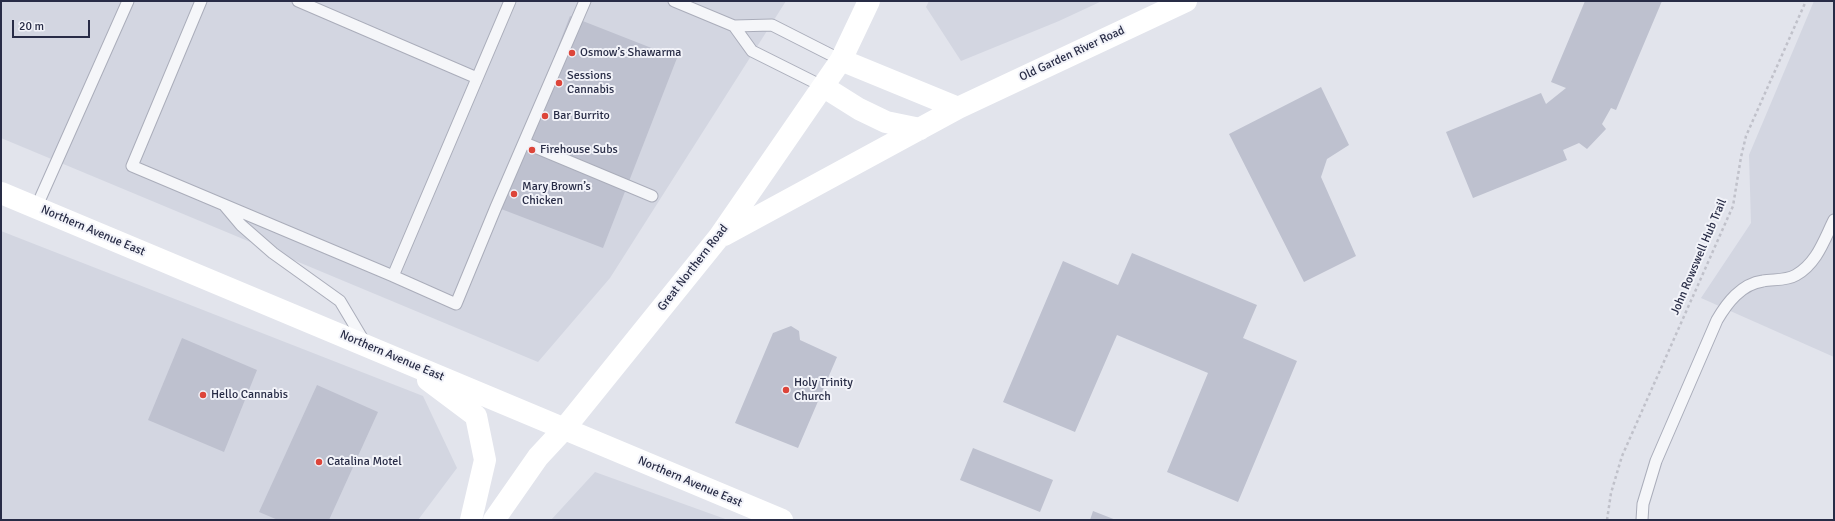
<!DOCTYPE html>
<meta charset="utf-8">
<style>
body{margin:0}
#map{position:relative;width:1835px;height:521px;overflow:hidden;background:#e2e4ec;font-family:Signika,sans-serif}
canvas{display:block}
.frame{position:absolute;inset:0;border:2px solid #282c46;pointer-events:none}
.scale{position:absolute;left:12px;top:20px;width:78px;height:18px;box-sizing:border-box;border:2px solid #282c46;border-top:0;padding-left:5px;font-size:12px;line-height:14px;white-space:nowrap;color:#282c46;-webkit-text-stroke:3px #f2f3f9;paint-order:stroke}
</style>
<div id="map">
<canvas width="1835" height="521"></canvas>
<div class="frame"></div>
<div class="scale">20 m</div>
</div>
<script>
const ctx = document.querySelector('canvas').getContext('2d');
ctx.lineJoin = 'round';
function fillPath(path, color) { ctx.fillStyle = color; ctx.fill(path, 'evenodd'); }
function trace(path, color, width, dash) { ctx.strokeStyle = color; ctx.lineWidth = width; ctx.lineCap = dash ? 'butt' : 'round'; ctx.setLineDash(dash || []); ctx.stroke(path); }
function label(font, color, halo, rows, align = 'center') {
  ctx.font = font + ' Signika,sans-serif'; ctx.lineWidth = 4; ctx.setLineDash([]); ctx.textBaseline = 'middle'; ctx.strokeStyle = halo; ctx.fillStyle = color; for (const [text, x, y, turn = 0] of rows) {
    ctx.save(); ctx.translate(x, y); ctx.rotate((+turn || 0) * Math.PI / 180); ctx.textAlign = isNaN(turn) ? turn : align; if (halo) ctx.strokeText(text, 0, 0); ctx.fillText(text, 0, 0); ctx.restore();
  }
}
fillPath(new Path2D(`
 M1 1H786L610 278 538 362 1 138Z
 M929 1H1102L1059 21 961 61 926 7Z
 M1814 1H1834V357L1701 298 1751 223 1749 155Z
 M1 231 423 396 457 468 418 520H1Z
 M595 472 728 520H551Z`), '#d3d6e1');
fillPath(new Path2D(`
 M1585 1H1662L1616 110 1611 108 1602 124 1606 129 1587 149 1579 143 1563 150 1567 160 1473 198 1446 132 1541 93 1546 104 1566 88 1551 82Z
 M570 16 677 58 603 248 496 207Z
 M1321 87 1349 145 1327 159 1321 177 1356 256 1304 282 1229 134Z
 M1132 253 1257 305 1243 338 1297 361 1238 502 1167 472 1208 373 1117 335 1075 432 1003 402 1063 261 1118 285Z
 M791 326 799 331 800 340 837 357 798 448 735 423 773 333Z
 M182 338 257 370 224 452 148 420Z
 M317 385 378 412 329 520H278L259 512Z
 M973 448 1053 480 1040 512 960 480Z
 M1093 511 1116 520H1090Z`), '#bec1cf');
const lane = new Path2D(`
 M201 1 132 166 393 276 510 1
 M298 1 477 78
 M674 1 734 26 772 25 841 60
 M734 26 752 51 824 87
 M525 143 652 196
 M225 206 241 225 273 253 340 301 365 343
 M36 208 128 1
 M393 276 456 304 496 207 585 1
 M1642 520 1643 504 1656 461 1717 320C1727 303 1741 284 1763 281 1773 279 1786 281 1796 275 1817 263 1824 240 1834 220`);
trace(lane, '#aaadba', 13);
trace(new Path2D(`
 M1607 520 1611 493 1622 456 1733 206 1741 157 1746 136 1806 1`), '#c0c1ca', 2.5, [3, 3]);
trace(lane, '#f5f6f9', 11);
trace(new Path2D(`
 M841 60 958 108
 M824 87 859 109 886 122 920 129
 M1 193 782 520
 M724 235 958 108 1186 1
 M428 380 476 416 485 460 471 520
 M494 520 538 457 564 429 719 237 841 60 869 1`), '#fff', 22);
for (const [x, y, r, color] of [
 [572,53,4,"#dd453a"],
 [559,83,4,"#dd453a"],
 [545,116,4,"#dd453a"],
 [532,150,4,"#dd453a"],
 [514,194,4,"#dd453a"],
 [786,390,4,"#dd453a"],
 [203,395,4,"#dd453a"],
 [319,462,4,"#dd453a"]
]) { const dot = new Path2D(); dot.arc(x, y, r, 0, 2 * Math.PI); ctx.fillStyle = color; ctx.fill(dot); trace(dot, '#f2f3f9', 1.5); }
label('12px', '#282c46', '#f2f3f9', [
 ["Osmow’s Shawarma",580,53],
 ["Sessions",567,76],
 ["Cannabis",567,90],
 ["Bar Burrito",553,116],
 ["Firehouse Subs",540,150],
 ["Mary Brown’s",522,187],
 ["Chicken",522,201],
 ["Holy Trinity",794,383],
 ["Church",794,397],
 ["Hello Cannabis",211,395],
 ["Catalina Motel",327,462]
], 'left');
label('12px', '#282c46', '#f2f3f9', [
 ["Old Garden River Road",1072,54,-25],
 ["Northern Avenue East",93,231,23],
 ["John Rowswell Hub Trail",1699,257,-67],
 ["Great Northern Road",693,268,-52],
 ["Northern Avenue East",392,356,23],
 ["Northern Avenue East",690,482,23]
]);
</script>
